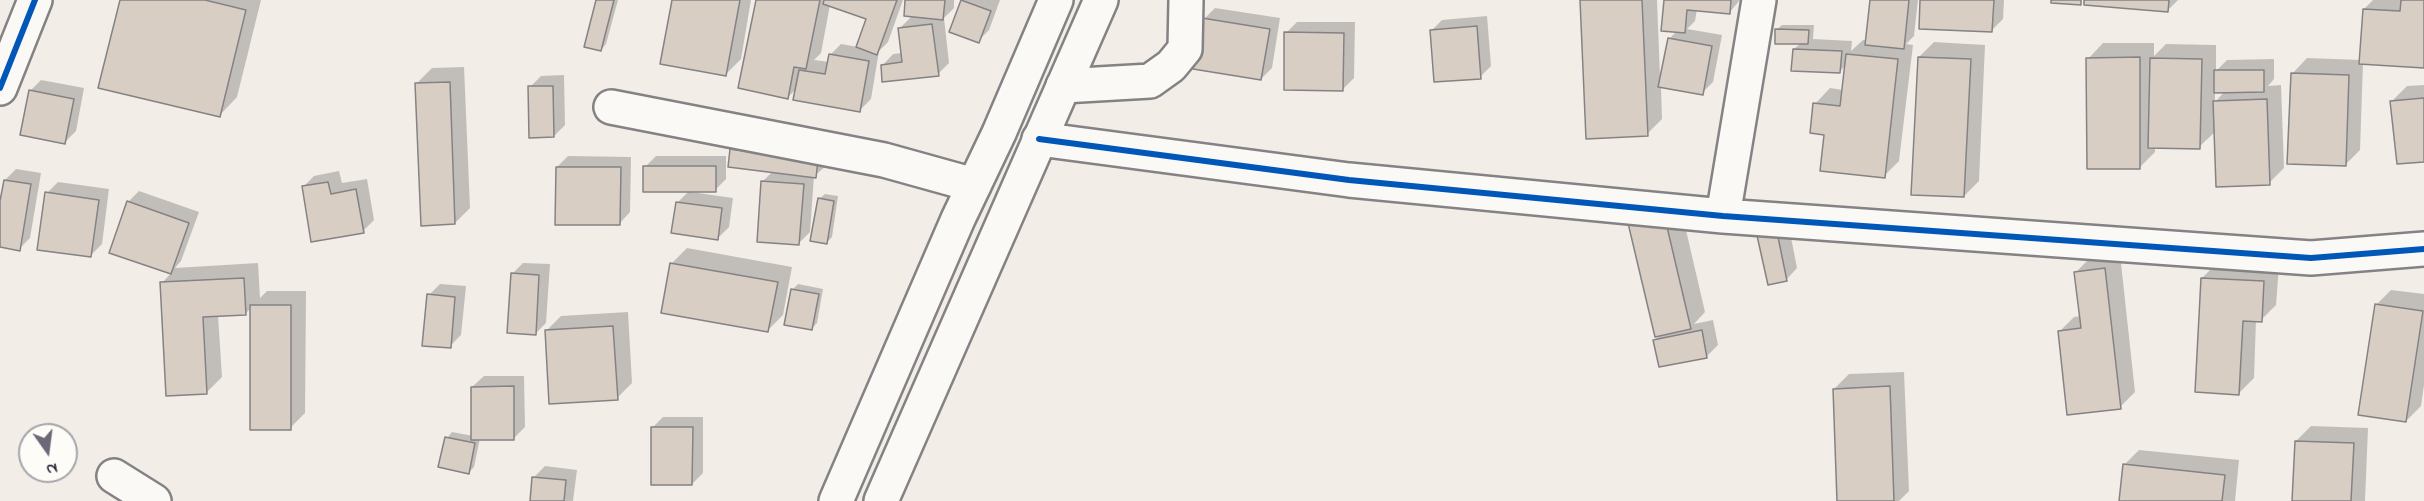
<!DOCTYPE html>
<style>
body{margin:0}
#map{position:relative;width:2424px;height:501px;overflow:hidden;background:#f2ede7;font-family:"Indie Flower",sans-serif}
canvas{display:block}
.north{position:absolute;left:18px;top:423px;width:60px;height:60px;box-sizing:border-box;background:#fdfcf7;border:2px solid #a5a5ac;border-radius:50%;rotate:166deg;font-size:16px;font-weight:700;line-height:24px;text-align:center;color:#22223b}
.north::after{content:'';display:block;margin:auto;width:21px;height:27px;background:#6b6977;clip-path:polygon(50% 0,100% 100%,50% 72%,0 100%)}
</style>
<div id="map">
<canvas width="2424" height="501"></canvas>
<div class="north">N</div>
</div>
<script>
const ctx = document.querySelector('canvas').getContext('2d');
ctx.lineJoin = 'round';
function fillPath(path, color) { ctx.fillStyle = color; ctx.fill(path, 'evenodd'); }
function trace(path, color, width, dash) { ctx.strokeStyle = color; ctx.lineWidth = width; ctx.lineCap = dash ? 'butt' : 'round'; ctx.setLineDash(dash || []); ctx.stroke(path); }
fillPath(new Path2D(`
 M121 0H261L237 97 220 115Z
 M598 0H618L606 44 601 50Z
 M673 0H751L741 59 726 74Z
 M757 0H903L888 42 879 51 871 99 860 110 797 88 788 97ZM830 5 868 18 858 47 841 44 830 55 829 62 814 60 821 53Z
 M907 0H954V8L944 18 949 63 938 74 882 66 893 54 903 53 900 28 912 16Z
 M963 0H1000L989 30 978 41 951 31Z
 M1582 0H1657L1660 77 1669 39 1677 31 1665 0H1740L1729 13 1697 9 1695 21 1687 29 1722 35 1713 82 1702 93 1661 86 1662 119 1647 134Z
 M1871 0H1918L1914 36 1906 44 1913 45 1899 161 1884 176 1825 134 1815 104 1830 88 1843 90 1846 65 1839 72 1794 49 1801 43 1776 30 1782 25H1814L1813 39 1852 41 1851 51 1863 40H1867Z
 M1922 0H2004L2003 19 1992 30Z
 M2086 0H2178L2168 10Z
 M2373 0H2424V66L2363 63 2360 150 2345 165 2292 74 2307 58 2361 60 2364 9Z
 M1215 8 1280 18 1272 68 1261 79 1204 19Z
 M1487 16 1491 66 1480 77 1431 31 1442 20Z
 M1297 22H1355L1354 78 1343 89 1286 33Z
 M1934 42 1985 45 1979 181 1964 196 1919 57Z
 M2103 43H2154V56L2166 44 2216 45V71L2227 60 2274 59V79L2268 86 2281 85 2284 168 2269 183 2216 131 2199 147 2155 146V152L2140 167 2088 59ZM2225 91 2215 102V92Z
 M464 67 470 208 455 223 417 83 432 68Z
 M564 75 565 125 554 136 530 87 541 76Z
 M41 80 84 88 76 131 65 142 30 91Z
 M2424 85V160L2392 101 2407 86Z
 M743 139 826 166 814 176 810 232 799 243 762 182 773 171 732 150Z
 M568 156 631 157 630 212 619 224 557 167Z
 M656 156H726V179L715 190H691V192L733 198 729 227 718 238 677 203 690 190 645 167Z
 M16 169 41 173 30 238 19 249 0 246V210L5 180Z
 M339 171 342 183 367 179 374 220 363 231 303 187 314 176Z
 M58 182 109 189 102 244 91 255 47 193Z
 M139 191 199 212 181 261 175 268 258 263 260 298 267 291H306L305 413 290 428 252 307 245 314 218 315 222 377 207 392 162 283 171 273 128 202Z
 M825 194 838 196 832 237 826 243 819 199Z
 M1679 200 1705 312 1694 324 1713 320 1718 345 1707 356 1655 340 1661 334 1630 223Z
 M1787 217 1797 268 1786 280 1758 232Z
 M687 248 792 267 783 315 768 330 672 263Z
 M2120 254 2135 392 2120 407 2059 332 2074 317 2081 316 2076 272 2091 257Z
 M523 263 550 264 546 323 535 334 512 274Z
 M2217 263 2279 266 2276 305 2261 320H2256L2254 378 2239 393 2202 278Z
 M440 284 466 286 461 335 450 346 429 295Z
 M798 284 823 289 817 323 811 329 792 290Z
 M2391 290 2424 294V385L2421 406 2406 421 2376 305Z
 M628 312 632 383 617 398 546 331 561 316Z
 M1904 372 1909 491 1899 501H1839L1834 389 1849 374Z
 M484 376H524L525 427 514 438H480L474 467 469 472 447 438 452 432 473 436 472 387Z
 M663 417H703V473L692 484 652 428Z
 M2311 426 2368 428 2365 501H2294L2296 441Z
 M2139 450 2239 460 2235 501H2121L2124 465Z
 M545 466 577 470 573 501H531L534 477Z`), '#0003');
const building = new Path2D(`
 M120 0H205L246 10 220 117 98 88Z
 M596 0H614L601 51 584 47Z
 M672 0H740L726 76 660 64Z
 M756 0H820L806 69 794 67 788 99 738 88Z
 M824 0H897L877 55 856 47 866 19 823 4Z
 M905 0H945L943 20 904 16Z
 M961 0 991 11 979 43 949 32Z
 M1580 0H1642L1648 136 1586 139Z
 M1664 0H1731L1730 14 1687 10 1685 33 1661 31Z
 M1870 0H1909L1904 49 1865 45Z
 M1920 0H1994L1992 32 1919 29Z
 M2051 0H2081V5L2051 3Z
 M2084 0H2169L2168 12 2084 5Z
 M2401 0H2424V68L2359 64 2363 9 2400 11Z
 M1202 18 1270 29 1261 80 1193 69Z
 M932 24 939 76 882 82 881 65 902 62 898 28Z
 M1477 26 1481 79 1434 82 1430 30Z
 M1775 29 1809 30 1808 44H1775Z
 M1284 32 1344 33 1343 91 1284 90Z
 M1668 38 1712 46 1703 95 1658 87Z
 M1793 49 1842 51 1840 73 1791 71Z
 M829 54 869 61 860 112 793 100 799 70 825 74Z
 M1846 54 1898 59 1885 178 1820 171 1824 135 1810 133 1813 103 1840 106Z
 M1918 57 1971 59 1964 197 1911 195Z
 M2140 57V169H2087L2086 58Z
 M2150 58 2202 59 2200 149 2148 148Z
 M2214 70H2264V92L2214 93Z
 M2291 73 2349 75 2346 166 2287 164Z
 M450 82 455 224 421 226 415 83Z
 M528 86H553L554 137 529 138Z
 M29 90 74 99 65 144 20 135Z
 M2424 98V162L2397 164 2390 101Z
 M2267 99 2270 185 2216 187 2213 101Z
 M730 149 818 160 816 178 728 167Z
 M643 166H716V192H643Z
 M556 167H621L620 225H555Z
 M4 180 31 184 20 251 0 247V201Z
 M761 181 804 184 799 245 757 242Z
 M328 182 331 194 356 189 364 233 311 242 302 186Z
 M45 192 99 200 91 257 37 250Z
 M818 198 834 201 827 244 810 241Z
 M127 201 189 223 171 274 109 253Z
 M676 202 722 208 718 240 671 233Z
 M1664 214 1691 329 1655 337 1628 223Z
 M1776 227 1787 281 1768 285 1756 231Z
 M670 263 778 282 768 332 661 313Z
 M2105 268 2121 409 2067 415 2058 331 2081 328 2074 272Z
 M511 273 539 275 536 335 507 333Z
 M244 278 246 315 203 317 207 394 166 396 160 282Z
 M2201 278 2264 281 2262 322 2243 321 2239 395 2195 392Z
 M791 289 819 294 812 330 784 325Z
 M427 294 455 297 451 348 422 346Z
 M2375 304 2423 311 2406 422 2358 415Z
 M250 305H291V430H250Z
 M613 326 618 400 549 404 545 330Z
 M1702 330 1707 358 1659 367 1653 340Z
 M514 386V440H471V387Z
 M1890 386 1894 501H1837L1833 389Z
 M651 427H693L692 485H651Z
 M445 437 475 443 469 474 438 467Z
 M2295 441 2354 443 2351 501H2292Z
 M2123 464 2225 475 2222 501H2119Z
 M532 477 566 480 564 501H530Z`);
fillPath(building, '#d8cec4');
trace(building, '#848284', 1.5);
const minor = new Path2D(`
 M1063 86 1150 81 1171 66 1185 49 1186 0
 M0 88 35 0
 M611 107 884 160 974 185
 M1039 139 1349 180 1723 216 2311 258 2424 249
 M1723 216 1759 0
 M114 476 154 501`);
const highway = new Path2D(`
 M836 501 958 219 999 133 1056 0
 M881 501 1101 0`);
trace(minor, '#848284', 38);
trace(highway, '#848284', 38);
trace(minor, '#faf9f6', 33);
trace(highway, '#faf9f6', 33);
trace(new Path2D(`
 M0 88 35 0
 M1039 139 1349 180 1723 216 2311 258 2424 249`), '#0057b8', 6);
</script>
